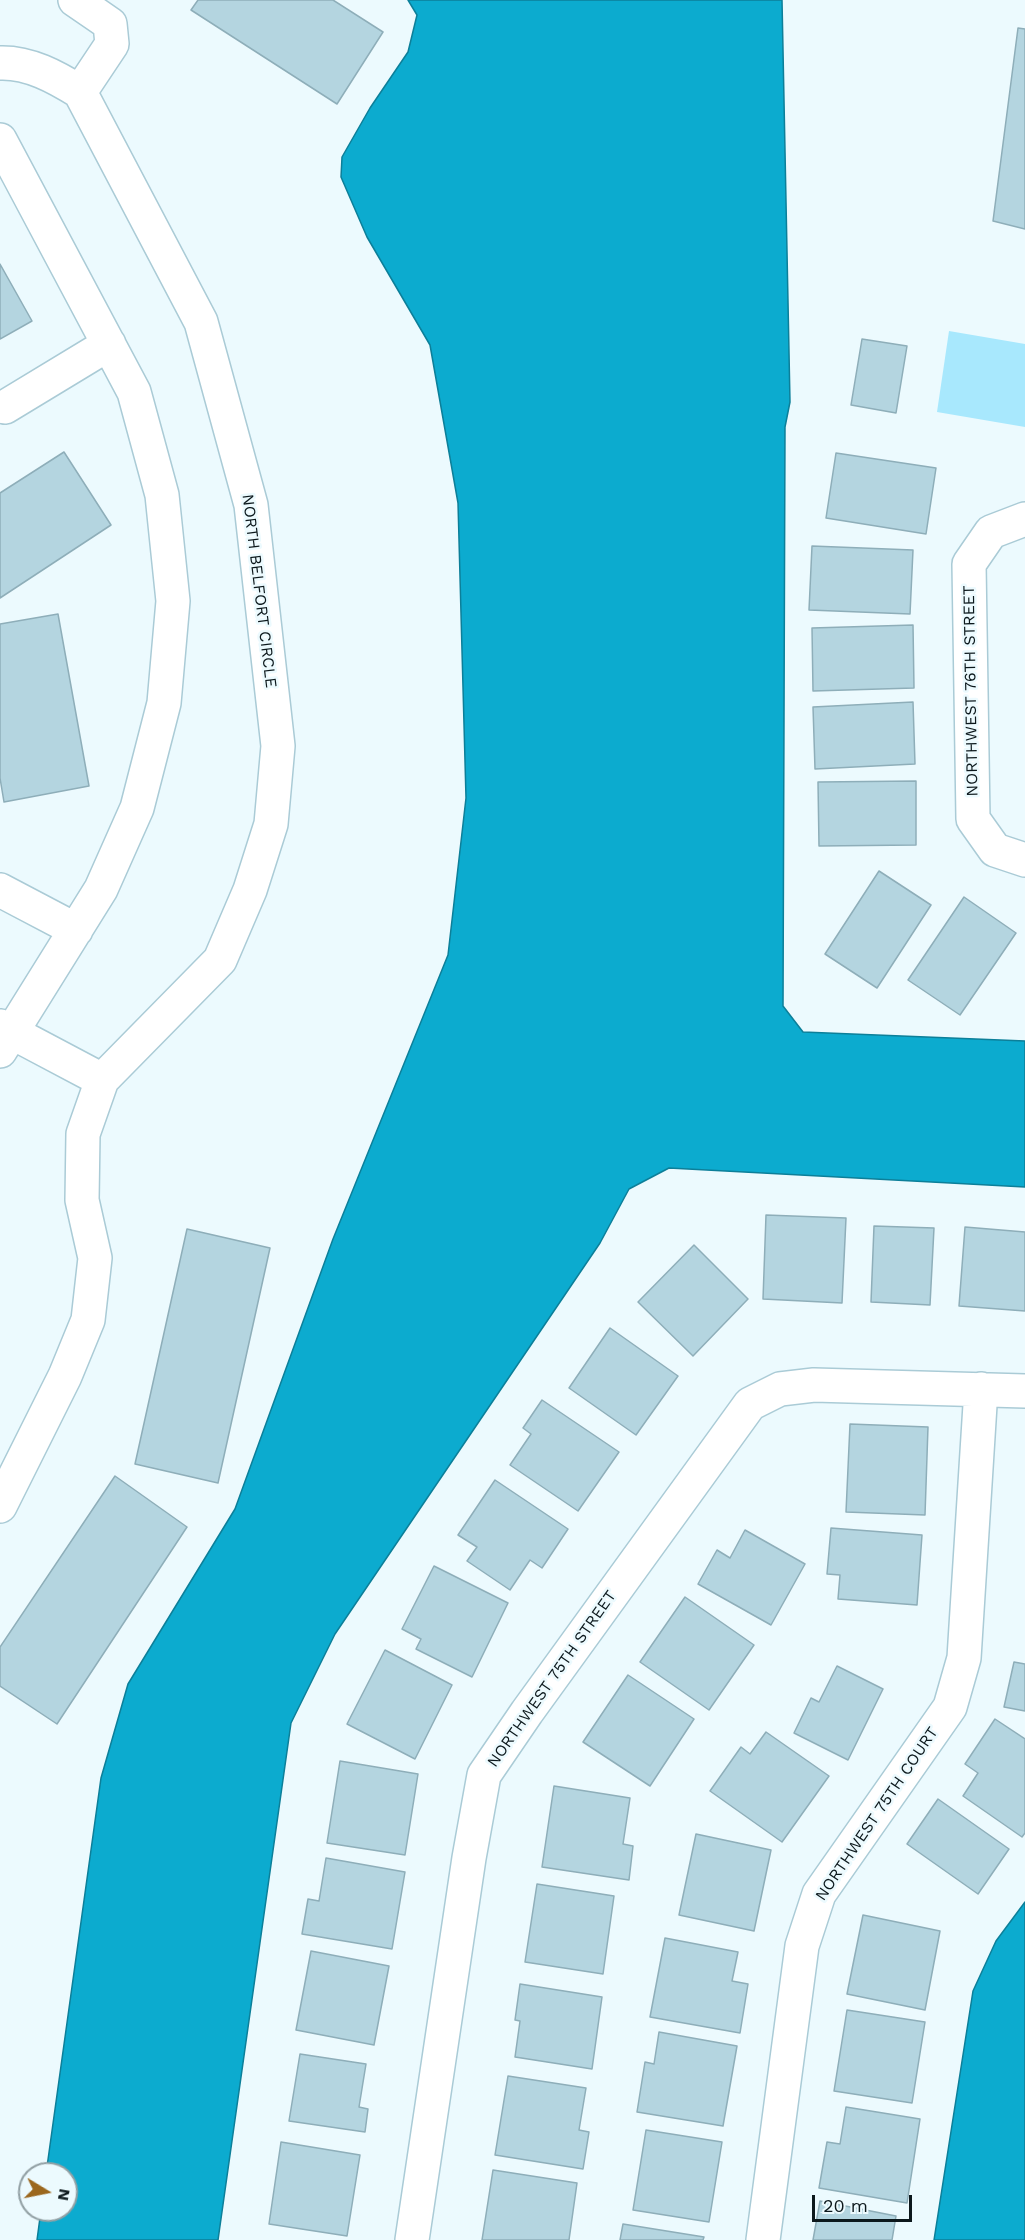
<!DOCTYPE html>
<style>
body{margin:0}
#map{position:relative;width:1025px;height:2240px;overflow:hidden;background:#ecfafe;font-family:"Work Sans",sans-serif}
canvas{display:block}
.north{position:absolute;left:18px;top:2162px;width:60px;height:60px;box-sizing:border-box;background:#ecfafe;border:2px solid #92a0a4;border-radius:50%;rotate:100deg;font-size:16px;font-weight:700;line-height:24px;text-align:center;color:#0c181c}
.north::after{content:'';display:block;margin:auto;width:21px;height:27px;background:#9b671e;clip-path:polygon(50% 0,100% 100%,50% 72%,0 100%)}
.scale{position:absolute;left:812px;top:2195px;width:100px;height:27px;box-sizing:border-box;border:3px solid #0c181c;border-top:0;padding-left:8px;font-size:18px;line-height:21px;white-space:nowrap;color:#0c181c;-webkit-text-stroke:4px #ecfafe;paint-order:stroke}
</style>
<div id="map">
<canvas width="1025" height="2240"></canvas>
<div class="north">N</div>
<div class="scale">20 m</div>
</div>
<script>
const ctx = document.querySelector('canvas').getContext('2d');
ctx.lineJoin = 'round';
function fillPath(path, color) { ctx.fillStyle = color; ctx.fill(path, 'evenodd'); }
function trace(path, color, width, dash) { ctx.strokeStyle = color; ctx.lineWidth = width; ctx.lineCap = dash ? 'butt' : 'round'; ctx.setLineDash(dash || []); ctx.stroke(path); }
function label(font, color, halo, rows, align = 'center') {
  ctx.font = font + ' "Work Sans",sans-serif'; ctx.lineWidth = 5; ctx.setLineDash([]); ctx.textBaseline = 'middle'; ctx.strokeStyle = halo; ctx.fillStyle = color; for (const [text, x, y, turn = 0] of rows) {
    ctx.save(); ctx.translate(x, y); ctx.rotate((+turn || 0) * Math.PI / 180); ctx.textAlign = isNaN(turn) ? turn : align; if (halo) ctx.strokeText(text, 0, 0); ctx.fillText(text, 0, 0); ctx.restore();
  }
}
fillPath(new Path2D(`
 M949 331 1025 344V427L937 412Z`), '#a8e8fd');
const water = new Path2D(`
 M408 0H782L790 402 785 427 783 1006 803 1032 1025 1041V1187L669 1168 629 1189 600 1243 335 1634 291 1723 218 2240H37L41 2210H66V2174H46L101 1778 128 1684 235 1509 333 1239 448 955 466 798 458 503 430 345 367 237 341 177 342 157 370 108 408 52 417 15Z
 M1025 1902V2240H934L973 1991 996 1941Z`);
fillPath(water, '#0cabcf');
trace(water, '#0c7f99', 1.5);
const building = new Path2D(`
 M198 0H333L383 32 337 104 191 10Z
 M1018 28 1025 29V229L993 221Z
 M0 264 32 321 0 339Z
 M862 339 907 346 896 413 851 405Z
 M64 452 111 525 0 598V493Z
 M836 453 936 468 926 534 826 518Z
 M812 546 913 550 910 614 809 610Z
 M58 614 89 786 4 802 0 778V624Z
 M913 625 914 688 813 691 812 628Z
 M913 702 915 764 815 769 813 707Z
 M916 781V845L819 846 818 782Z
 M879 871 931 905 877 988 825 954Z
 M964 897 1016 933 960 1015 908 980Z
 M766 1215 846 1218 842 1303 763 1299Z
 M874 1226 934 1228 930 1305 871 1302Z
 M965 1227 1025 1232V1311L959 1306Z
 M187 1229 270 1248 218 1483 135 1464Z
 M694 1245 748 1299 693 1356 638 1302Z
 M610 1328 678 1376 636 1435 569 1388Z
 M542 1400 619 1452 578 1511 510 1465 531 1434 523 1428Z
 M850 1424 928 1427 925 1515 846 1512Z
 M115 1476 187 1527 57 1724 0 1686V1647Z
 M495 1480 568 1529 542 1568 530 1560 510 1590 467 1561 477 1547 458 1535Z
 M831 1528 922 1535 917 1605 838 1599 840 1575 827 1574Z
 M745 1530 805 1564 771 1625 698 1584 717 1550 730 1558Z
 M434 1566 508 1603 472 1677 416 1649 421 1639 402 1629Z
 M685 1597 754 1645 709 1710 640 1662Z
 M385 1650 452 1685 415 1759 347 1724Z
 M1014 1662 1025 1664V1711L1004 1707Z
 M837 1666 883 1689 848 1760 794 1733 811 1698 819 1702Z
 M628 1675 694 1719 650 1786 583 1742Z
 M995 1719 1025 1739V1833L1022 1837 963 1796 978 1773 965 1764Z
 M766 1732 829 1776 782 1842 710 1791 741 1747 750 1754Z
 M340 1761 418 1774 405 1855 327 1843Z
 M554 1786 630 1798 623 1844 633 1846 629 1880 542 1867Z
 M938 1799 1009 1849 978 1894 907 1844Z
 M696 1834 771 1850 754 1931 679 1915Z
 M326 1858 405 1872 392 1949 302 1934 308 1899 319 1901Z
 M537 1884 614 1896 603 1974 525 1962Z
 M863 1915 940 1931 925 2010 847 1994Z
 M665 1938 738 1952 732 1981 748 1984 740 2033 650 2017Z
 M311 1951 389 1966 374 2045 296 2030Z
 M520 1984 602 1997 592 2069 515 2057 520 2021 515 2020Z
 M847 2010 925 2022 912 2103 834 2091Z
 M659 2032 737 2046 723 2126 637 2112 645 2062 654 2064Z
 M300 2054 366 2064 359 2107 368 2109 365 2132 289 2121Z
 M508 2076 586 2088 579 2130 589 2132 583 2169 495 2155Z
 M846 2107 920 2119 907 2203 819 2188 827 2142 840 2144Z
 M646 2130 722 2142 709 2222 633 2210Z
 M281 2142 360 2155 347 2236 269 2224Z
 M493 2170 577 2183 569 2240H482Z
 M820 2201 896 2216 892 2240H813Z
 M623 2224 704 2237 703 2240H620Z`);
fillPath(building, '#b4d5e0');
trace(building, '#8eaeb9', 1.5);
const minor = new Path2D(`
 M0 63C29 62 56 77 80 92
 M0 140 134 392 162 495 173 601 164 703 137 808 101 889 0 1051
 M5 407 109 344
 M1025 519 991 532 969 564 973 819 995 850 1025 860
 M0 890 76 930
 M0 1026 102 1080
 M0 1506 65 1376 88 1320 95 1258 82 1200 83 1134 102 1080 220 960 250 890 271 824 278 746 251 505 201 322 80 92 112 44 110 24 75 0
 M412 2240 469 1858 484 1775 527 1712 750 1404 780 1389 814 1385 1025 1391
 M763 2240 802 1946 819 1894 950 1707 964 1658 981 1389`);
trace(minor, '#aacbd6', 36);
trace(minor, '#fff', 33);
label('16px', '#0c181c', '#ecfafe', [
 ["NORTH BELFORT CIRCLE",259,591,83],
 ["NORTHWEST 76TH STREET",971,691,-91],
 ["NORTHWEST 75TH STREET",552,1679,-55],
 ["NORTHWEST 75TH COURT",877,1814,-56]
]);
</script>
